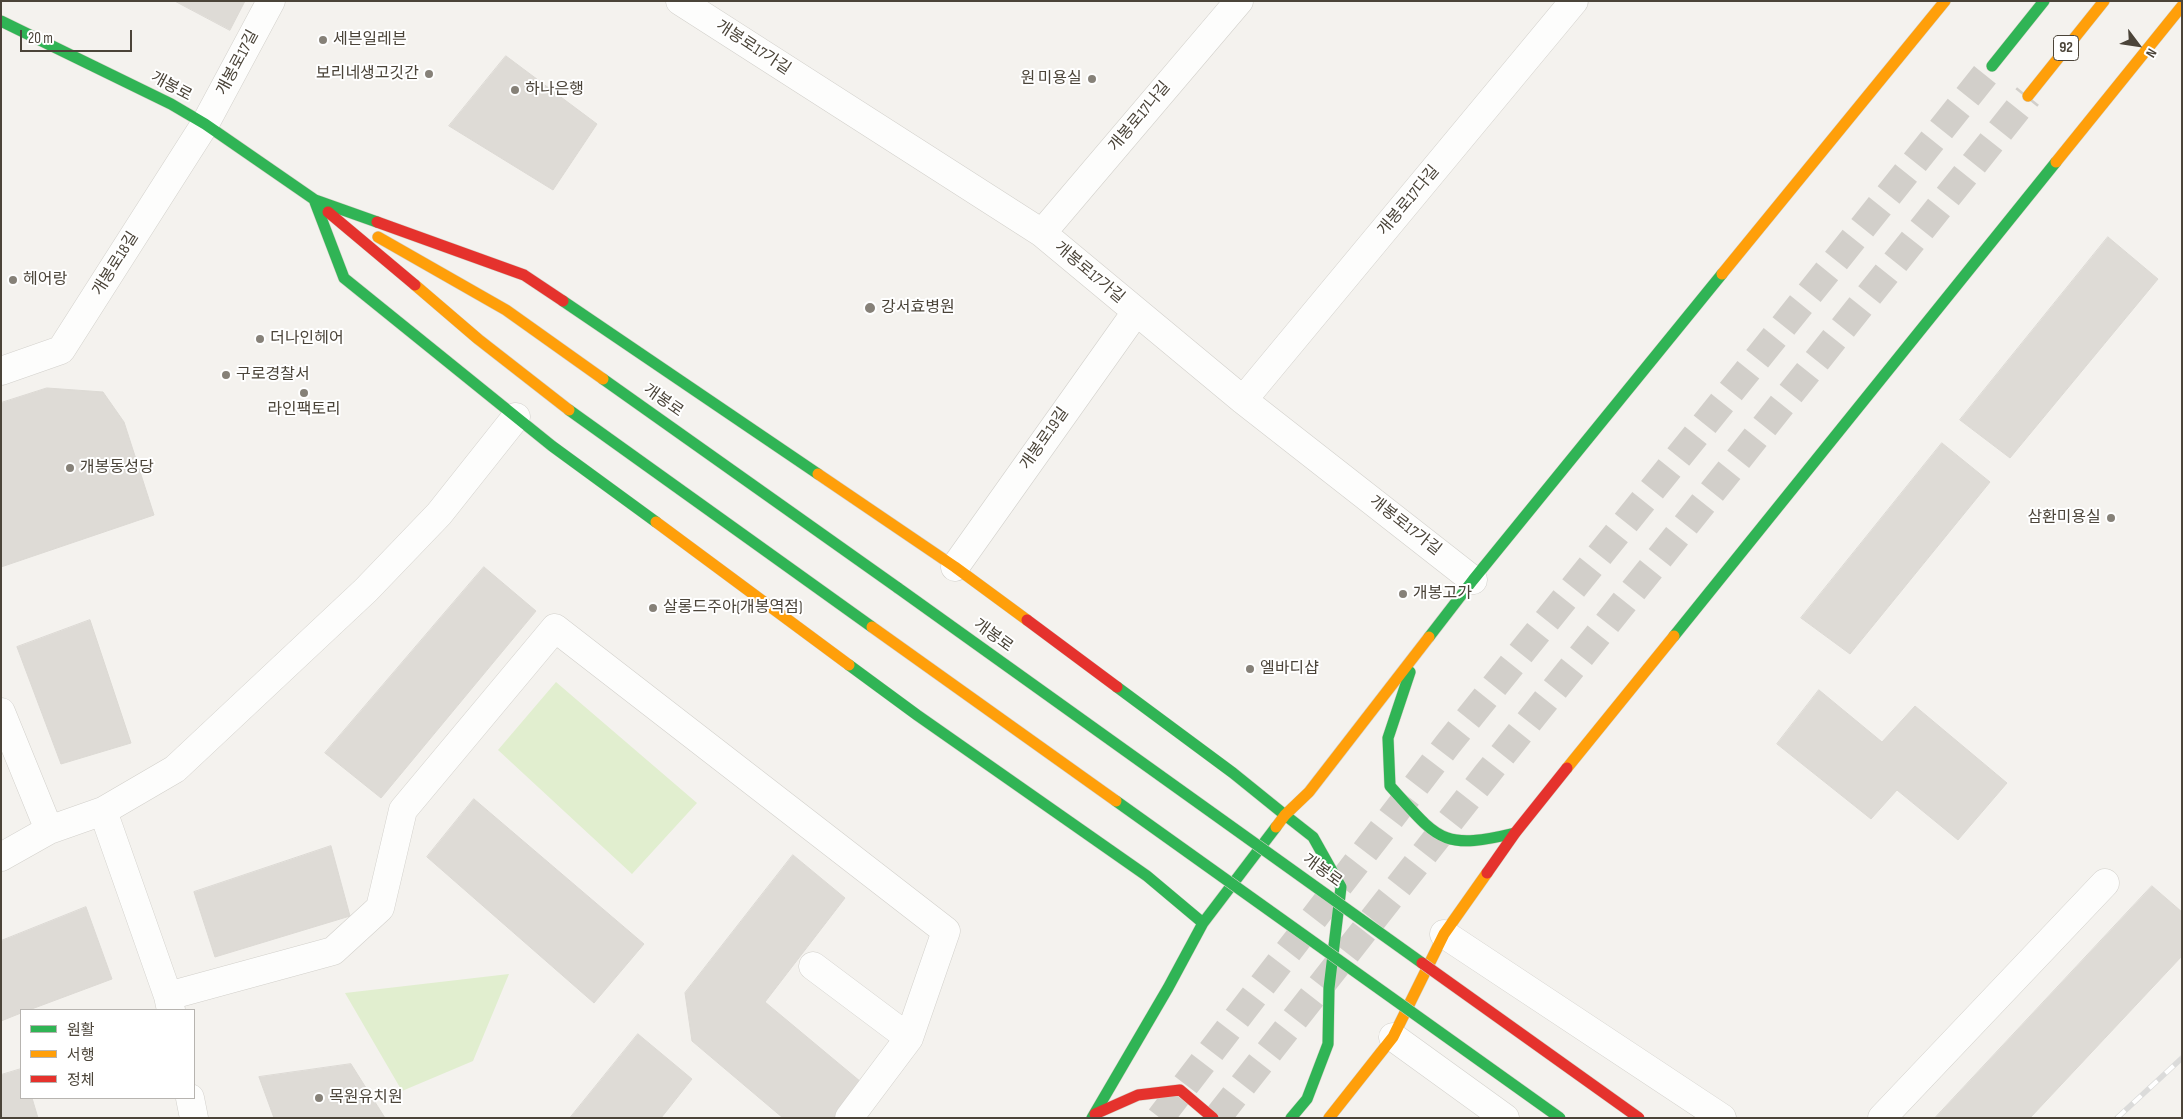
<!DOCTYPE html>
<meta charset="utf-8">
<style>
body{margin:0}
#map{position:relative;width:2183px;height:1119px;overflow:hidden;background:#f4f2ee;font-family:"Sofia Sans Condensed","Noto Sans KR",sans-serif}
canvas{display:block}
.frame{position:absolute;inset:0;border:2px solid #4b4439;pointer-events:none}
.legend{position:absolute;left:20px;top:1009px;width:175px;height:90px;box-sizing:border-box;background:#fff;border:1px solid #b7b4b0;margin:0;padding:6px 9px;list-style:none;font-size:15px;color:#4b4439}
.legend li{display:flex;align-items:center;gap:10px;height:25px}
.legend b{width:25px;border:1px solid #b7b4b0}
.north{position:absolute;left:2113px;top:20px;width:50px;height:50px;-webkit-text-stroke:4px #fff;paint-order:stroke;rotate:121deg;font-size:14px;font-weight:700;line-height:20px;text-align:center;color:#4b4439}
.north::after{content:'';display:block;margin:auto;width:18px;height:22px;background:#4b4439;clip-path:polygon(50% 0,100% 100%,50% 72%,0 100%)}
.scale{position:absolute;left:20px;top:30px;width:112px;height:22px;box-sizing:border-box;border:2px solid #4b4439;border-top:0;padding-left:6px;font-size:15px;line-height:18px;white-space:nowrap;color:#4b4439;-webkit-text-stroke:4px #fff;paint-order:stroke}
</style>
<div id="map">
<canvas width="2183" height="1119"></canvas>
<div class="frame"></div>
<ul class="legend">
<li><b style="height:6px;background:#30b455"></b>원활</li>
<li><b style="height:6px;background:#ff9f0a"></b>서행</li>
<li><b style="height:6px;background:#e5322d"></b>정체</li>
</ul>
<div class="north">N</div>
<div class="scale">20 m</div>
</div>
<script>
const ctx = document.querySelector('canvas').getContext('2d');
ctx.lineJoin = 'round';
function fillPath(path, color) { ctx.fillStyle = color; ctx.fill(path, 'evenodd'); }
function trace(path, color, width, dash) { ctx.strokeStyle = color; ctx.lineWidth = width; ctx.lineCap = dash ? 'butt' : 'round'; ctx.setLineDash(dash || []); ctx.stroke(path); }
function label(font, color, halo, rows, align = 'center') {
  ctx.font = font + ' "Sofia Sans Condensed","Noto Sans KR",sans-serif'; ctx.lineWidth = 4; ctx.setLineDash([]); ctx.textBaseline = 'middle'; ctx.strokeStyle = halo; ctx.fillStyle = color; for (const [text, x, y, turn = 0] of rows) {
    ctx.save(); ctx.translate(x, y); ctx.rotate((+turn || 0) * Math.PI / 180); ctx.textAlign = isNaN(turn) ? turn : align; if (halo) ctx.strokeText(text, 0, 0); ctx.fillText(text, 0, 0); ctx.restore();
  }
}
fillPath(new Path2D(`
 M556 682 697 803 632 874 498 750Z
 M509 974 473 1061 402 1091 345 993Z`), '#e1eecf');
const building = new Path2D(`
 M175 1H245L230 30Z
 M506 56 597 124 553 190 449 126Z
 M2108 237 2158 279 2010 458 1960 420Z
 M47 388 103 392 124 422 154 515 1 567V403Z
 M1942 443 1990 482 1850 654 1801 618Z
 M484 567 536 611 381 798 325 753Z
 M90 620 131 743 61 764 17 647Z
 M1819 690 1882 742 1915 706 2007 783 1958 840 1897 790 1871 819 1777 744Z
 M474 799 644 944 594 1003 427 857Z
 M331 846 350 916 215 957 194 892Z
 M793 855 845 898 765 1002 861 1082 834 1118H783L692 1041 685 993Z
 M2152 886 2182 912V956L2030 1118H1935Z
 M86 907 112 979 29 1010H21V1013L1 1021V941Z
 M638 1034 692 1079 661 1118H570Z
 M351 1064 385 1118H274L259 1077Z
 M21 1069V1098H32L38 1118H1V1075Z`);
fillPath(building, '#dedbd6');
trace(building, '#dcd9d4', 1);
trace(new Path2D(`
 M1160 1118 1448 744 1992 66
 M1217 1118 1487 774 2028 96`), '#d2cfca', 28, [28, 14]);
const street = new Path2D(`
 M680 1 1042 233 1243 400 1473 580
 M1042 233 1239 1
 M1 371 61 350 205 124 271 1
 M1243 400 1574 1
 M955 567 1136 312
 M1 712 49 830
 M103 811 168 996 171 1010
 M1 857 49 830 103 811 175 769 366 590 439 514 516 417
 M1444 934 1722 1118
 M813 966 909 1038
 M168 996 333 951 380 908 403 810 555 628 946 931 909 1038 849 1118
 M1393 1037 1505 1118
 M190 1098 194 1118
 M1882 1118 2105 883`);
const fast = new Path2D(`
 M1 21 171 104 205 124 315 200 377 222
 M1992 66 2044 1
 M315 202 344 278 552 446 656 522
 M563 301 818 474
 M603 379 898 588
 M569 410 872 627
 M1674 636 2056 162
 M1429 637 1473 580 1722 274
 M849 665 917 715 1147 876 1203 923
 M1410 672 1388 738 1390 786C1438 839 1441 851 1515 833
 M1117 687 1233 773 1285 815
 M1285 815 1313 837 1341 887 1329 988 1328 1044 1307 1099 1291 1118
 M1092 1118 1168 988 1203 923 1276 827`);
const slow = new Path2D(`
 M2028 96 2104 1
 M2056 162 2182 6
 M378 237 506 310 603 379
 M1722 274 1945 1
 M415 285 478 339 569 410
 M818 474 955 567 1027 620
 M656 522 849 665
 M1567 768 1674 636
 M1276 827 1285 815 1309 792 1429 637
 M1329 1118 1393 1037 1444 934 1487 873`);
const jam = new Path2D(`
 M328 212 415 285
 M377 222 524 275 563 301
 M1027 620 1117 687
 M1487 873 1515 833 1567 768
 M1095 1114 1138 1095 1180 1090 1213 1118`);
trace(street, '#d2d0cb', 29);
trace(fast, '#d3cfc5', 12);
trace(slow, '#d3cfc5', 12);
trace(jam, '#d3cfc5', 12);
trace(street, '#fdfdfc', 28);
trace(fast, '#30b455', 11);
trace(slow, '#ff9f0a', 11);
trace(jam, '#e5322d', 11);
const rail = new Path2D(`
 M2117 1118 2182 1058`);
trace(rail, '#dbdbda', 5.5);
trace(rail, '#fff', 4, [11]);
const fastBridge = new Path2D(`
 M898 588 1422 963
 M1116 801 1560 1118`);
const slowBridge = new Path2D(`
 M872 627 1116 801`);
const jamBridge = new Path2D(`
 M1422 963 1639 1118`);
trace(fastBridge, '#d3cfc5', 12, []);
trace(slowBridge, '#d3cfc5', 12, []);
trace(jamBridge, '#d3cfc5', 12, []);
trace(fastBridge, '#30b455', 11);
trace(slowBridge, '#ff9f0a', 11);
trace(jamBridge, '#e5322d', 11);
for (const [x, y, r, color] of [
 [323,40,5,"#868178"],
 [429,74,5,"#868178"],
 [1092,79,5,"#868178"],
 [515,90,5,"#868178"],
 [13,280,5,"#868178"],
 [870,308,6,"#868178"],
 [260,339,5,"#868178"],
 [226,375,5,"#868178"],
 [304,393,5,"#868178"],
 [70,468,5,"#868178"],
 [2111,518,5,"#868178"],
 [1403,594,5,"#868178"],
 [653,608,5,"#868178"],
 [1250,669,5,"#868178"],
 [319,1098,5,"#868178"]
]) { const dot = new Path2D(); dot.arc(x, y, r, 0, 2 * Math.PI); ctx.fillStyle = color; ctx.fill(dot); trace(dot, '#fff', 2); }
for (const [x, y, w] of [
 [2066,48,25]
]) { const box = new Path2D(); box.roundRect(x - w / 2, y - 12.5, w, 25, 4); ctx.fillStyle = '#fff'; ctx.fill(box); trace(box, '#4b4439', 1); }
label('bold 15px', '#4b4439', null, [
 ["92",2066,48]
]);
label('16px', '#4b4439', '#fff', [
 ["세븐일레븐",333,40],
 ["보리네생고깃간",419,74,"right"],
 ["원 미용실",1082,79,"right"],
 ["하나은행",525,90],
 ["헤어랑",23,280],
 ["강서효병원",881,308],
 ["더나인헤어",270,339],
 ["구로경찰서",236,375],
 ["라인팩토리",304,410,"center"],
 ["개봉동성당",80,468],
 ["삼환미용실",2101,518,"right"],
 ["개봉고가",1413,594],
 ["살롱드주아(개봉역점)",663,608],
 ["엘바디샵",1260,669],
 ["목원유치원",329,1098]
], 'left');
label('16px', '#4b4439', '#fff', [
 ["개봉로17가길",753,48,33],
 ["개봉로17길",238,63,-62],
 ["개봉로",171,87,28],
 ["개봉로17나길",1140,117,-50],
 ["개봉로17다길",1409,201,-50],
 ["개봉로18길",116,264,-58],
 ["개봉로17가길",1089,273,40],
 ["개봉로",663,401,35],
 ["개봉로19길",1045,439,-55],
 ["개봉로17가길",1405,526,38],
 ["개봉로",993,636,36],
 ["개봉로",1322,871,36]
]);
</script>
